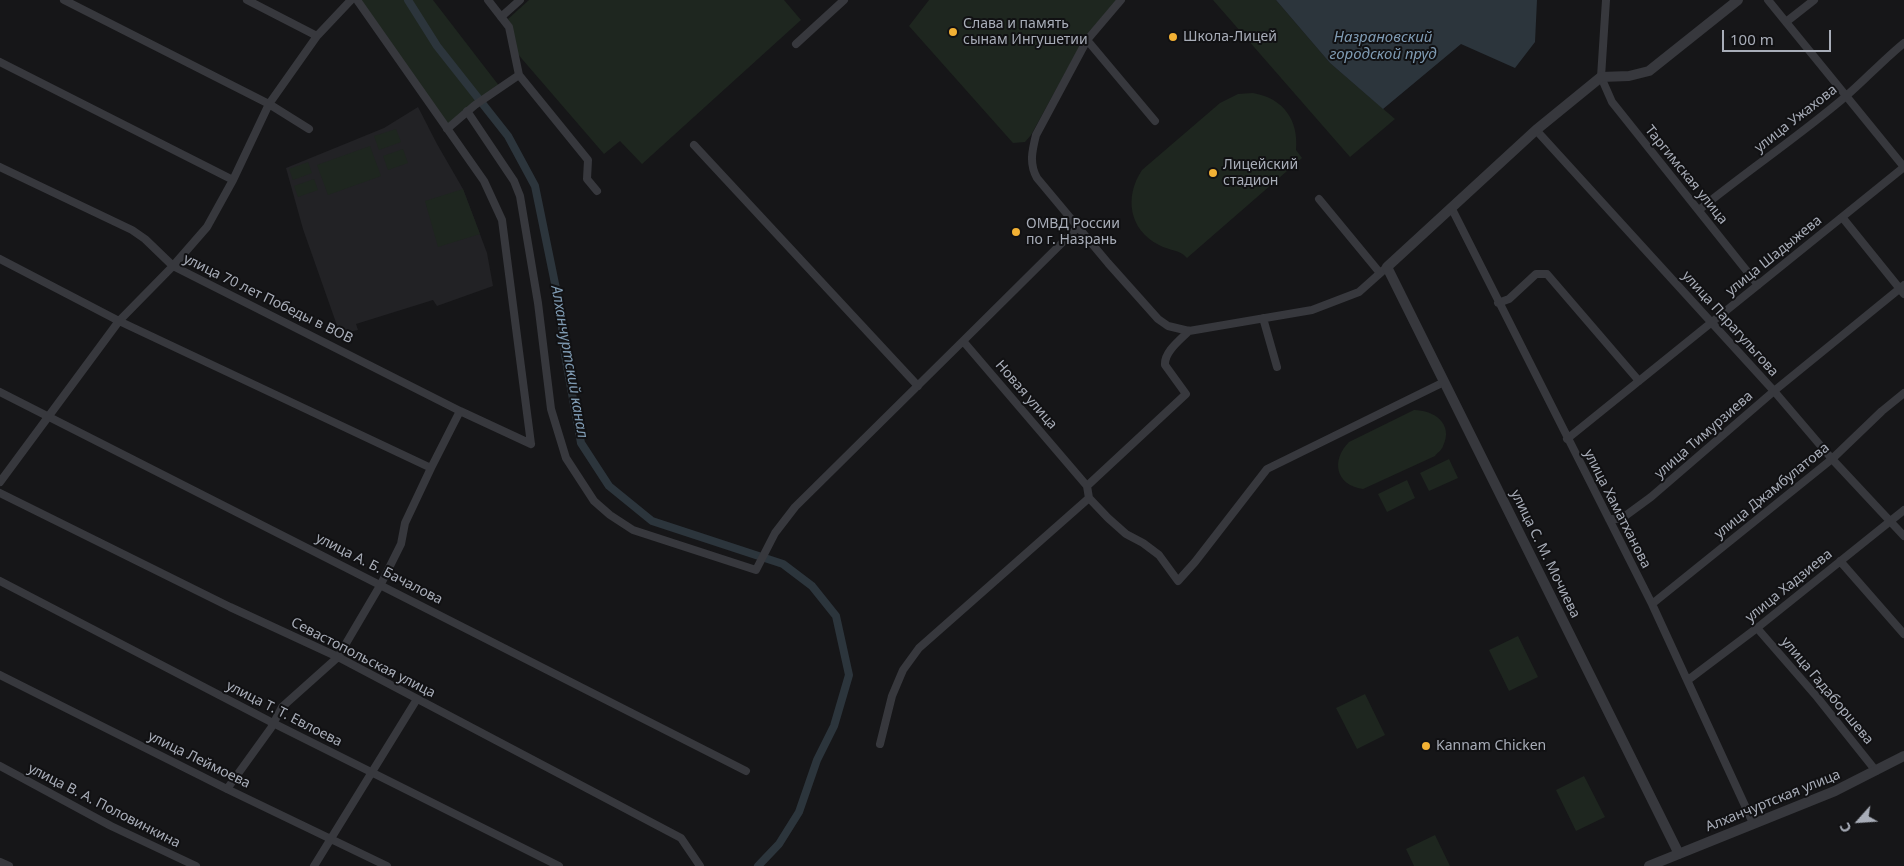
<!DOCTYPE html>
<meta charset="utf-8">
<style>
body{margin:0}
#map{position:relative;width:1904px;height:866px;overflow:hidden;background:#161618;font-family:"Noto Sans",sans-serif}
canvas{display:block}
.north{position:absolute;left:1834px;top:796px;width:50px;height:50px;-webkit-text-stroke:4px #111113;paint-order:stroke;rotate:244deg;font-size:14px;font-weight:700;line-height:20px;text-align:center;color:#a8adb8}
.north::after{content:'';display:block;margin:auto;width:18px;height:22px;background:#a8adb8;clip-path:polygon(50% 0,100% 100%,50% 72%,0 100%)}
.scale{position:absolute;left:1722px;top:30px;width:109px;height:22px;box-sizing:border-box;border:2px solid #a8adb8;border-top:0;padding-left:6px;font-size:15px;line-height:18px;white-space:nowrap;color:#a8adb8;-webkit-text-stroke:4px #111113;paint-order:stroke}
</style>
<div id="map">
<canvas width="1904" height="866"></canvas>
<div class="north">С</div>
<div class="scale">100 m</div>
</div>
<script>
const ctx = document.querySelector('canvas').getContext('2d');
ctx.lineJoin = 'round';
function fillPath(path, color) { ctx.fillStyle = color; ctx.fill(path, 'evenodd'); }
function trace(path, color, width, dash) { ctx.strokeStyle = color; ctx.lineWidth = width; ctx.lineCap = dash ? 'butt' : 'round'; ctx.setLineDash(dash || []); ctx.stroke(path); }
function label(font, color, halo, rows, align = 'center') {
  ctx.font = font + ' "Noto Sans",sans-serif'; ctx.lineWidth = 4; ctx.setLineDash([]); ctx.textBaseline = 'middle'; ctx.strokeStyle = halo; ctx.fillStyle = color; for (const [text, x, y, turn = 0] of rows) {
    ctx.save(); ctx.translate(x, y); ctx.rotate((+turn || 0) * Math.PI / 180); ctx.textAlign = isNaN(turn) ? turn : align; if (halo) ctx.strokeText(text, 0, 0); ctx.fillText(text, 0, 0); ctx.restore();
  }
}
fillPath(new Path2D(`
 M418 107 437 144 463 189 487 253 493 286 437 306 433 300 356 324 358 330 340 334 303 229 286 168 384 128Z`), '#222225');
fillPath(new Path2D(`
 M357 0H433L500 87 447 129Z
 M529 0H784L801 20 642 164 620 141 604 154 516 52 512 25 508 19Z
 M929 0H1117L1086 35 1031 135 1025 142 1013 143 909 26Z
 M1213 0H1276L1330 63 1395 119 1350 157Z
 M1253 93C1283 98 1299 120 1296 150L1302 158 1187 258C1179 249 1170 251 1159 245 1129 230 1124 197 1142 170L1220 103 1238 94Z
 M396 129 401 142 379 150 374 136Z
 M370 146 381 176 328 195 317 165Z
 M403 149 408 163 388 170 383 156Z
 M308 162 312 173 293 180 289 169Z
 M314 179 318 190 298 197 294 186Z
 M463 189 480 234 438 247 425 201Z
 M1414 410C1434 410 1454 424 1443 446 1442 450 1437 453 1435 456L1363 489C1335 485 1331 460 1349 442Z
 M1449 459 1458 478 1429 491 1420 473Z
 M1407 480 1415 498 1387 512 1378 494Z
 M1518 636 1538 677 1509 691 1489 650Z
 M1365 694 1385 735 1357 749 1336 708Z
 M1584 776 1605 817 1576 831 1556 790Z
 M1435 835 1450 866H1414L1406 849Z`), '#1e261f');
fillPath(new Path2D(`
 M1276 0H1537L1535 42 1515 68 1461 44 1383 109 1330 63Z`), '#2c353c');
trace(new Path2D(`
 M408 0 437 46 508 136 535 186 560 308 565 355 581 443 609 486 652 521 783 564 812 586 836 616 849 675 834 726 817 760 799 812 779 844 758 866`), '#2c353c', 8);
trace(new Path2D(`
 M64 0 269 104 309 129
 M247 0 317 36
 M357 0 484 181 502 220 531 444
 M488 0 509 27 519 75 588 160 587 179 597 191
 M1121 0 1087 40 1036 135C1032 151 1029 164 1037 178L1108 263 1158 319 1168 326 1189 331 1312 310 1359 292 1387 267
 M1606 0 1601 77 1612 102 1758 285
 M501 17 520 0
 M1786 22 1814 0
 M1087 40 1155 121
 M796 44 844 0
 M0 62 233 180
 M467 111 514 181 520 196 538 303 551 409 566 458 594 501 610 515 633 530 756 570 775 533 795 507 963 341
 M447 129 475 105 519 75
 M1536 130 1774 391 1832 459 1904 536
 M694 145 918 386
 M0 167 132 230 145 239 173 266 460 411 531 444
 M1319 199 1380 273
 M1452 209 1652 604 1753 823
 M1699 210C1747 171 1798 137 1845 97 1865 80 1883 60 1904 43
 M1842 217 1904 294
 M1078 227 963 341 1087 486 1089 498 1108 518 1126 534 1143 543 1159 555 1178 581 1195 562 1267 469 1444 382
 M0 259 119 321 431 468
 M1498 303 1509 299 1536 274H1547L1639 381
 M1263 318 1277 367
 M0 392 746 771
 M1567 439 1904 167 1768 0
 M0 482 119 321 173 266 207 227 233 180 269 104 317 36 351 0
 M1087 486 1186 394 1165 365C1164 352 1180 340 1189 331
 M0 493 230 607 338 657 681 838 700 866
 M1609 519H1621L1651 497 1774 391 1904 285
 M1840 561 1904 634
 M0 581 273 723 559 866
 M1652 604 1832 459 1882 411 1904 393
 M1757 628 1817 697 1876 771
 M0 675 227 789 387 866
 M1688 680 1757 628 1904 510
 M880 744 892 696 903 670 919 648 1089 498
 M0 766 111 826 196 866
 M227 789 271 728 282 707 338 657 381 584 401 544 405 523 431 468 460 411
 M0 862 9 866
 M314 866 417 699`), '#37383d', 8);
trace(new Path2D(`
 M1679 854 1387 267 1536 130 1601 77 1629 76 1649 71 1738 0
 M1649 866 1835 791 1904 756`), '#37383d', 10);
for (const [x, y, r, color] of [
 [953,32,5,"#f2b134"],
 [1173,37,5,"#f2b134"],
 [1213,173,5,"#f2b134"],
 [1016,232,5,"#f2b134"],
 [1426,746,5,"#f2b134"]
]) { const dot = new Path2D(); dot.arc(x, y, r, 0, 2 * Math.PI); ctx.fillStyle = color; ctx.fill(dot); trace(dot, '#111113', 2); }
label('14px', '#a8adb8', '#111113', [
 ["Слава и память",963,24],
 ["сынам Ингушетии",963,40],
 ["Школа-Лицей",1183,37],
 ["Лицейский",1223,165],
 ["стадион",1223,181],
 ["ОМВД России",1026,224],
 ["по г. Назрань",1026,240],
 ["Kannam Chicken",1436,746]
], 'left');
label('14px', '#a8adb8', '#111113', [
 ["улица Ужахова",1796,119,-38],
 ["Таргимская улица",1686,175,51],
 ["улица Шадыжева",1774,256,-39],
 ["улица 70 лет Победы в ВОВ",268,299,26],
 ["улица Парагульгова",1730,324,48],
 ["Новая улица",1026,395,49],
 ["улица Тимурзиева",1704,435,-41],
 ["улица Джамбулатова",1772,491,-39],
 ["улица Хаматханова",1617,509,63],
 ["улица С. М. Мочиева",1545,554,64],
 ["улица А. Б. Бачалова",379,569,27],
 ["улица Хадзиева",1789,586,-39],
 ["Севастопольская улица",363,658,27],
 ["улица Гадаборшева",1827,691,50],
 ["улица Т. Т. Евлоева",284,714,27],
 ["улица Леймоева",199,760,26],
 ["Алханчуртская улица",1773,801,-22],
 ["улица В. А. Половинкина",104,806,27]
]);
label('italic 15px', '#7f9bb3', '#111113', [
 ["Назрановский",1383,38],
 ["городской пруд",1383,55],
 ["Алханчуртский канал",569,362,80]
]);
</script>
